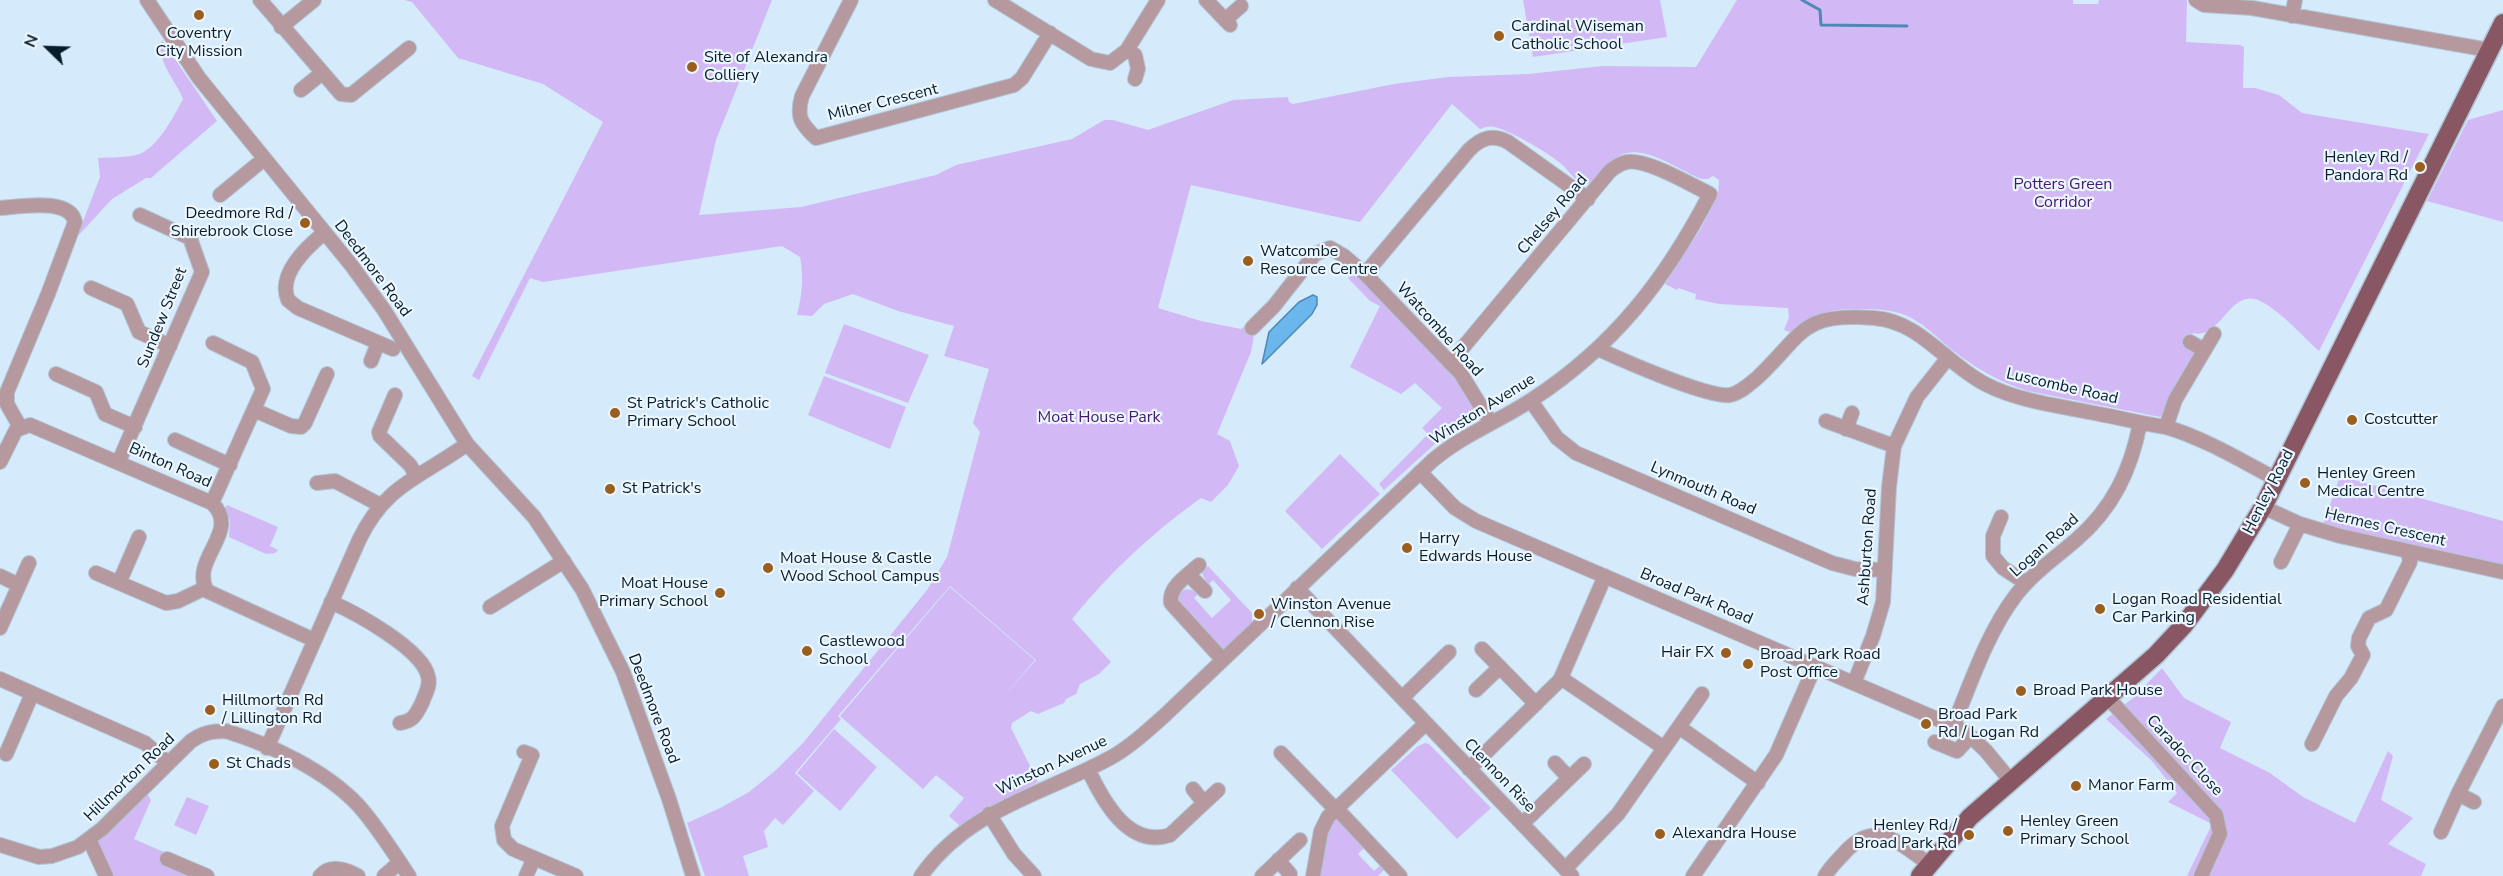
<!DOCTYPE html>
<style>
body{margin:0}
#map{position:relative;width:2503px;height:876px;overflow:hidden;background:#d5eafb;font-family:"Nunito Sans",sans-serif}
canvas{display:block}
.north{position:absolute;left:18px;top:18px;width:60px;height:60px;-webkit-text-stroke:4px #ebf6fe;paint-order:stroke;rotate:293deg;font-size:16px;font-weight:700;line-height:24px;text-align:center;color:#081d2c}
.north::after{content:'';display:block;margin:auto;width:21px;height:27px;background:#081d2c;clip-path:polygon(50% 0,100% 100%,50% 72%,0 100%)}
</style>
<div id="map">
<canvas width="2503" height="876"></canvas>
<div class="north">N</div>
</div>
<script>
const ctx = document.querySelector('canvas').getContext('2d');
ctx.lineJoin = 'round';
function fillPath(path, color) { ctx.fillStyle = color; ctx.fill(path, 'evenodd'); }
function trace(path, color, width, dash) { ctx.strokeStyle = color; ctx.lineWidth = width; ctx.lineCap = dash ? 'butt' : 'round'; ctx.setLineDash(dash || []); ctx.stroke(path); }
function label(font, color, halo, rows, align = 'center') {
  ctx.font = font + ' "Nunito Sans",sans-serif'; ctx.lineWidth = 4.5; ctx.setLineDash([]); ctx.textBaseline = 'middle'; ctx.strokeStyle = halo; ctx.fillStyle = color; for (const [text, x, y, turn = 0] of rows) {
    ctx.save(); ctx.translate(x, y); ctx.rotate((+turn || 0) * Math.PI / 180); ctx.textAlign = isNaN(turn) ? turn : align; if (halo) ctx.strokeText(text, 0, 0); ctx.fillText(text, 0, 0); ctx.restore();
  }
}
fillPath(new Path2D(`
 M404 0H772L716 140 699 215 801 207 936 175 956 165 1072 139 1104 120H1113L1148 130 1233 100 1288 97 1289 102 1293 104 1394 84 1448 77 1528 74 1603 66 1696 67 1737 0H2073V4H2098L2099 0H2187L2186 42 2240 45 2244 47 2243 88H2255L2279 95 2302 113 2429 134 2319 351C2303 337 2278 308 2258 300 2229 289 2221 340 2193 333L2188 342 2195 350 2196 356 2164 416 2160 417 2028 391C1999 382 1975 368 1951 349 1935 336 1920 319 1899 313 1885 309 1871 309 1857 309 1830 308 1812 315 1790 332L1784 330 1789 317 1788 308 1719 304 1695 299 1696 294 1678 288 1677 290 1665 284 1700 230 1718 195 1719 180 1713 176 1708 179H1702C1679 171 1644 142 1619 156 1608 162 1600 174 1592 183 1576 187 1569 169 1559 162 1547 152 1507 129 1494 127 1489 126 1485 127 1480 129L1452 104 1360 222 1191 185 1158 308 1201 321 1241 329 1246 325 1254 335 1251 352 1217 434 1230 441 1239 466 1228 485 1211 502 1201 498C1152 533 1110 572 1072 619L1111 662 1099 674 1080 684 1076 694 1066 699 1064 703 1038 714 1031 711 1012 723 1011 728 1038 782 980 812 960 826 949 816 964 798 936 775 923 789 840 716 950 587 1035 660 1001 699 1036 660 950 586 838 716 841 719 795 773 814 791 783 825 775 818 764 831 768 847 743 856 749 876H705L687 823 720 808 749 792 776 770 803 743 927 590 947 557 980 432 973 423 989 369 944 356 954 326 898 311 853 294 824 304 812 316 797 315C802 295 804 277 800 257L782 246 543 282 530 278 479 380 472 376 603 122 543 84 458 58 412 2Z
 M1523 0H1660L1667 37 1533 57Z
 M162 40 217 121 151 178H146L112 199 77 237 100 177 98 158C110 157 124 158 136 155 156 151 174 116 183 99 176 81 155 59 162 40Z
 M2503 110V222L2427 201 2468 120Z
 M1355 271 1464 389 1475 409 1470 422 1435 444 1384 490 1379 484 1428 434 1422 428 1442 408 1415 383 1401 394 1350 367 1380 306 1370 301 1348 278Z
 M844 324 929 355 908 403 825 373Z
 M824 376 906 407 890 449 808 415Z
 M1340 454 1380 494 1322 549 1285 511Z
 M2340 476 2503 521V565L2323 525Z
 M227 505 278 527 270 546 278 550 275 553 266 554 229 537 230 520 225 509Z
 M1208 566 1252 613V622L1225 649H1222L1176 597C1184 587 1188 588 1199 593L1194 598 1212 618 1231 600 1213 580 1208 585 1202 573Z
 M2162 668 2184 698 2231 722 2220 748 2270 773 2303 797 2355 823 2388 751 2393 756 2381 800 2413 818 2388 844 2426 864 2421 876H2187L2212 824 2168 802 2177 793 2152 761 2106 719 2133 698Z
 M834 729 877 767 840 811 797 773Z
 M1425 743 1429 744 1491 808 1457 839 1391 770 1418 746Z
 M144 789 151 800 134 839 164 852 160 861 201 876H110L92 839Z
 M187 797 209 806 196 835 174 825Z
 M1338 819 1366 846 1358 854 1374 871 1383 863 1387 867 1378 876H1319L1328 827 1331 821Z`), '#d2b9f6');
const water = new Path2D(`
 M1313 295 1317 297V305L1312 314 1262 364 1269 332 1299 302Z`);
fillPath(water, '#6cb6ee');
trace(water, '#4e88b4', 1.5);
trace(new Path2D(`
 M1802 0 1820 10 1821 25 1907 26`), '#4e88b4', 3);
const minor = new Path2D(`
 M147 0 199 78 352 266 384 310 467 444 534 517 582 589 623 672 669 799 693 876
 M260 0 341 94 351 95 409 48
 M851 0 802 96C796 117 801 124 816 138L1014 85 1022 78 1050 33
 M995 0 1091 59 1110 63 1127 50 1158 0
 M1206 0 1230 25
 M2196 0 2204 5 2252 8 2489 50
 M2292 16 2295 0
 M1225 20 1241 6
 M281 27 314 0
 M1127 50 1135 55 1138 69 1135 79
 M301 90 322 73
 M220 195 264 159
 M0 208C19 207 70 197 75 222L48 294 7 392V404L20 427
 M324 233C307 247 277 274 288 300L298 308 393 349
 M1365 274 1469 150C1481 138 1492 134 1508 142L1588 199
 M91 288 127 304 139 332 170 346
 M1252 328 1274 306 1315 254 1330 248 1344 256 1365 274 1461 374 1491 423
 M2190 342 2204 350
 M1598 349C1622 360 1708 398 1730 395 1740 393 1750 384 1757 378 1804 334 1800 312 1874 318 1920 321 1946 364 1985 384 2020 402 2061 406 2099 414 2121 418 2143 424 2166 427 2206 439 2240 460 2276 479
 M371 361 378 343
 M56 374 96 392 105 414 135 427
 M395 395 379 432 380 436 410 465 416 475
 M1531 401 1557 438 1576 453 1832 563 1855 569 1885 570
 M254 410 291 426 301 427 305 423 327 374
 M1826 421 1894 446
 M2166 427 2175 400 2214 334
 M1846 429 1852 413
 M175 440 230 465
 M119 461 202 272 190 238 140 215
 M0 462 16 430 30 425 212 503C242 532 189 559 207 591L314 640
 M1420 472 1455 508 1476 521 1965 731 1986 751 2010 780
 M317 483 335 481 380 505
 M212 503 263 389 252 362 213 343
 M2263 507 2300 524 2340 536 2503 572
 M2001 517 1993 536V556L2003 568 2026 583
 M2281 562 2300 524
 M1199 565C1188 575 1168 587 1171 603L1222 659
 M96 573 166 603 178 601 205 588
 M1189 575 1205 591
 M0 576 19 585
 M119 583 139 537
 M1297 588 1572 876
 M331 602C356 613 422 649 428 676 431 686 425 694 422 703 416 714 414 721 400 723
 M490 607 564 561
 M0 628 29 563
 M1482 649 1536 704
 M1561 678 1664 748
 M0 679 145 743 168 763
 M1854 683 1873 636 1883 602 1889 487 1894 446 1917 397 1947 359
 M1476 690 1500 667
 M1402 698 1449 652
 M2108 698 2216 815 2220 834 2201 876
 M1953 726C1971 683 1987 633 2016 595 2033 573 2055 558 2076 540 2113 508 2131 470 2140 423
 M1679 727 1713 751
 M1935 742 1957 751 1971 736
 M2312 744 2336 696 2351 678 2363 655 2358 646 2359 638 2369 618 2386 610 2410 562 2408 552
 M267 748 359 540C386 484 420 478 467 444
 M524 752 532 755 502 826 504 840 513 849 576 876
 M1281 753 1336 810
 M6 754 32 694
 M1717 754 1758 783
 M1555 763 1569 778
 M1088 769C1102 799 1128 849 1170 835L1204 803 1193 789
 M1469 769 1560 680 1605 576
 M2474 802 2458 794 2503 706
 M1204 803 1218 790
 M1337 809 1400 876
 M989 814 1014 854 1034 876
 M1522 824 1584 764
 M2441 832 2458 794
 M89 839 106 876
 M0 845 39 857 52 856 78 847 102 829 191 741C202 733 212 731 226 731 271 745 325 770 358 805 377 826 393 852 409 876
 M167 859 207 876
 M1278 860 1290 874
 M1565 869 1618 814 1702 694
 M320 876C330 864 346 869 358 876
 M384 876 400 862
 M526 876 534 858
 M921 876C968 809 1042 795 1110 758 1130 747 1147 731 1164 716L1432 461C1462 435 1500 421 1533 399 1614 346 1666 279 1710 194 1691 185 1646 158 1627 162 1620 163 1615 167 1610 171L1450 363
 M1262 876 1300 840
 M1313 876 1321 831 1328 817 1425 724
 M1693 876 1776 755 1815 666
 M1825 876C1831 866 1839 859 1847 850 1877 819 1900 844 1929 864`);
const major = new Path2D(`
 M1920 876 1970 817 2156 655 2184 625 2225 570 2263 507 2503 23`);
trace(minor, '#b0c5d6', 16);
trace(major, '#b0c5d6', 21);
trace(minor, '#b6999f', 14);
trace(major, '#895764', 18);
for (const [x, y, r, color] of [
 [199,15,6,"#9a5e1f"],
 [1499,36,6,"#9a5e1f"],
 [692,67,6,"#9a5e1f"],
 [2420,167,6,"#9a5e1f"],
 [305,223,6,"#9a5e1f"],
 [1248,261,6,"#9a5e1f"],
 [615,413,6,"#9a5e1f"],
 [2352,420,6,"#9a5e1f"],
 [2305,483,6,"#9a5e1f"],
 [610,489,6,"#9a5e1f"],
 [1407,548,6,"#9a5e1f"],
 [768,568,6,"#9a5e1f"],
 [720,593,6,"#9a5e1f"],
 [2100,609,6,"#9a5e1f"],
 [1259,614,6,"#9a5e1f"],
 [807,651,6,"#9a5e1f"],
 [1726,653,6,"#9a5e1f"],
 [1748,664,6,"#9a5e1f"],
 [2021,691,6,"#9a5e1f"],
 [210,710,6,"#9a5e1f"],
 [1926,724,6,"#9a5e1f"],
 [214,764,6,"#9a5e1f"],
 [2076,786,6,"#9a5e1f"],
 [2008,831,6,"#9a5e1f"],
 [1660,834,6,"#9a5e1f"],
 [1969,835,6,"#9a5e1f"]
]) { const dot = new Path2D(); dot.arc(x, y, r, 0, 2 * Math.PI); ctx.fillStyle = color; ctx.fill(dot); trace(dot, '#ebf6fe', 2); }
label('16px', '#081d2c', '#ebf6fe', [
 ["Cardinal Wiseman",1511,27],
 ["Catholic School",1511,45],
 ["Coventry",199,34,"center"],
 ["City Mission",199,52,"center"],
 ["Site of Alexandra",704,58],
 ["Colliery",704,76],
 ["Henley Rd /",2408,158,"right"],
 ["Pandora Rd",2408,176,"right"],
 ["Deedmore Rd /",293,214,"right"],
 ["Shirebrook Close",293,232,"right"],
 ["Watcombe",1260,252],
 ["Resource Centre",1260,270],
 ["St Patrick's Catholic",627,404],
 ["Primary School",627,422],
 ["Costcutter",2364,420],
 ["Henley Green",2317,474],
 ["Medical Centre",2317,492],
 ["St Patrick's",622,489],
 ["Harry",1419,539],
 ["Edwards House",1419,557],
 ["Moat House & Castle",780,559],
 ["Wood School Campus",780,577],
 ["Moat House",708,584,"right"],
 ["Primary School",708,602,"right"],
 ["Logan Road Residential",2112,600],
 ["Car Parking",2112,618],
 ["Winston Avenue",1271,605],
 ["/ Clennon Rise",1271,623],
 ["Castlewood",819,642],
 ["School",819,660],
 ["Hair FX",1714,653,"right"],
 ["Broad Park Road",1760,655],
 ["Post Office",1760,673],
 ["Broad Park House",2033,691],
 ["Hillmorton Rd",222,701],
 ["/ Lillington Rd",222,719],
 ["Broad Park",1938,715],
 ["Rd / Logan Rd",1938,733],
 ["St Chads",226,764],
 ["Manor Farm",2088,786],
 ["Henley Green",2020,822],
 ["Primary School",2020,840],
 ["Henley Rd /",1957,826,"right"],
 ["Broad Park Rd",1957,844,"right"],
 ["Alexandra House",1672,834]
], 'left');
label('16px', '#081d2c', '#ebf6fe', [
 ["Milner Crescent",883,103,-14],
 ["Chelsey Road",1553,215,-50],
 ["Deedmore Road",372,269,53],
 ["Sundew Street",163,318,-68],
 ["Watcombe Road",1439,330,48],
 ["Luscombe Road",2062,387,13],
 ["Winston Avenue",1483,410,-32],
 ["Binton Road",170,466,24],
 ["Lynmouth Road",1703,489,23],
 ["Henley Road",2269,492,-63],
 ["Hermes Crescent",2385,528,13],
 ["Logan Road",2045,546,-42],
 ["Ashburton Road",1868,547,-86],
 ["Broad Park Road",1696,597,23],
 ["Deedmore Road",653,709,69],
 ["Caradoc Close",2184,756,47],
 ["Winston Avenue",1052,766,-25],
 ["Clennon Rise",1499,776,46],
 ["Hillmorton Road",130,778,-44]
]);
label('16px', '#45186e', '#ebf6fe', [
 ["Potters Green",2063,185],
 ["Corridor",2063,203],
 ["Moat House Park",1099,418]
]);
</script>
